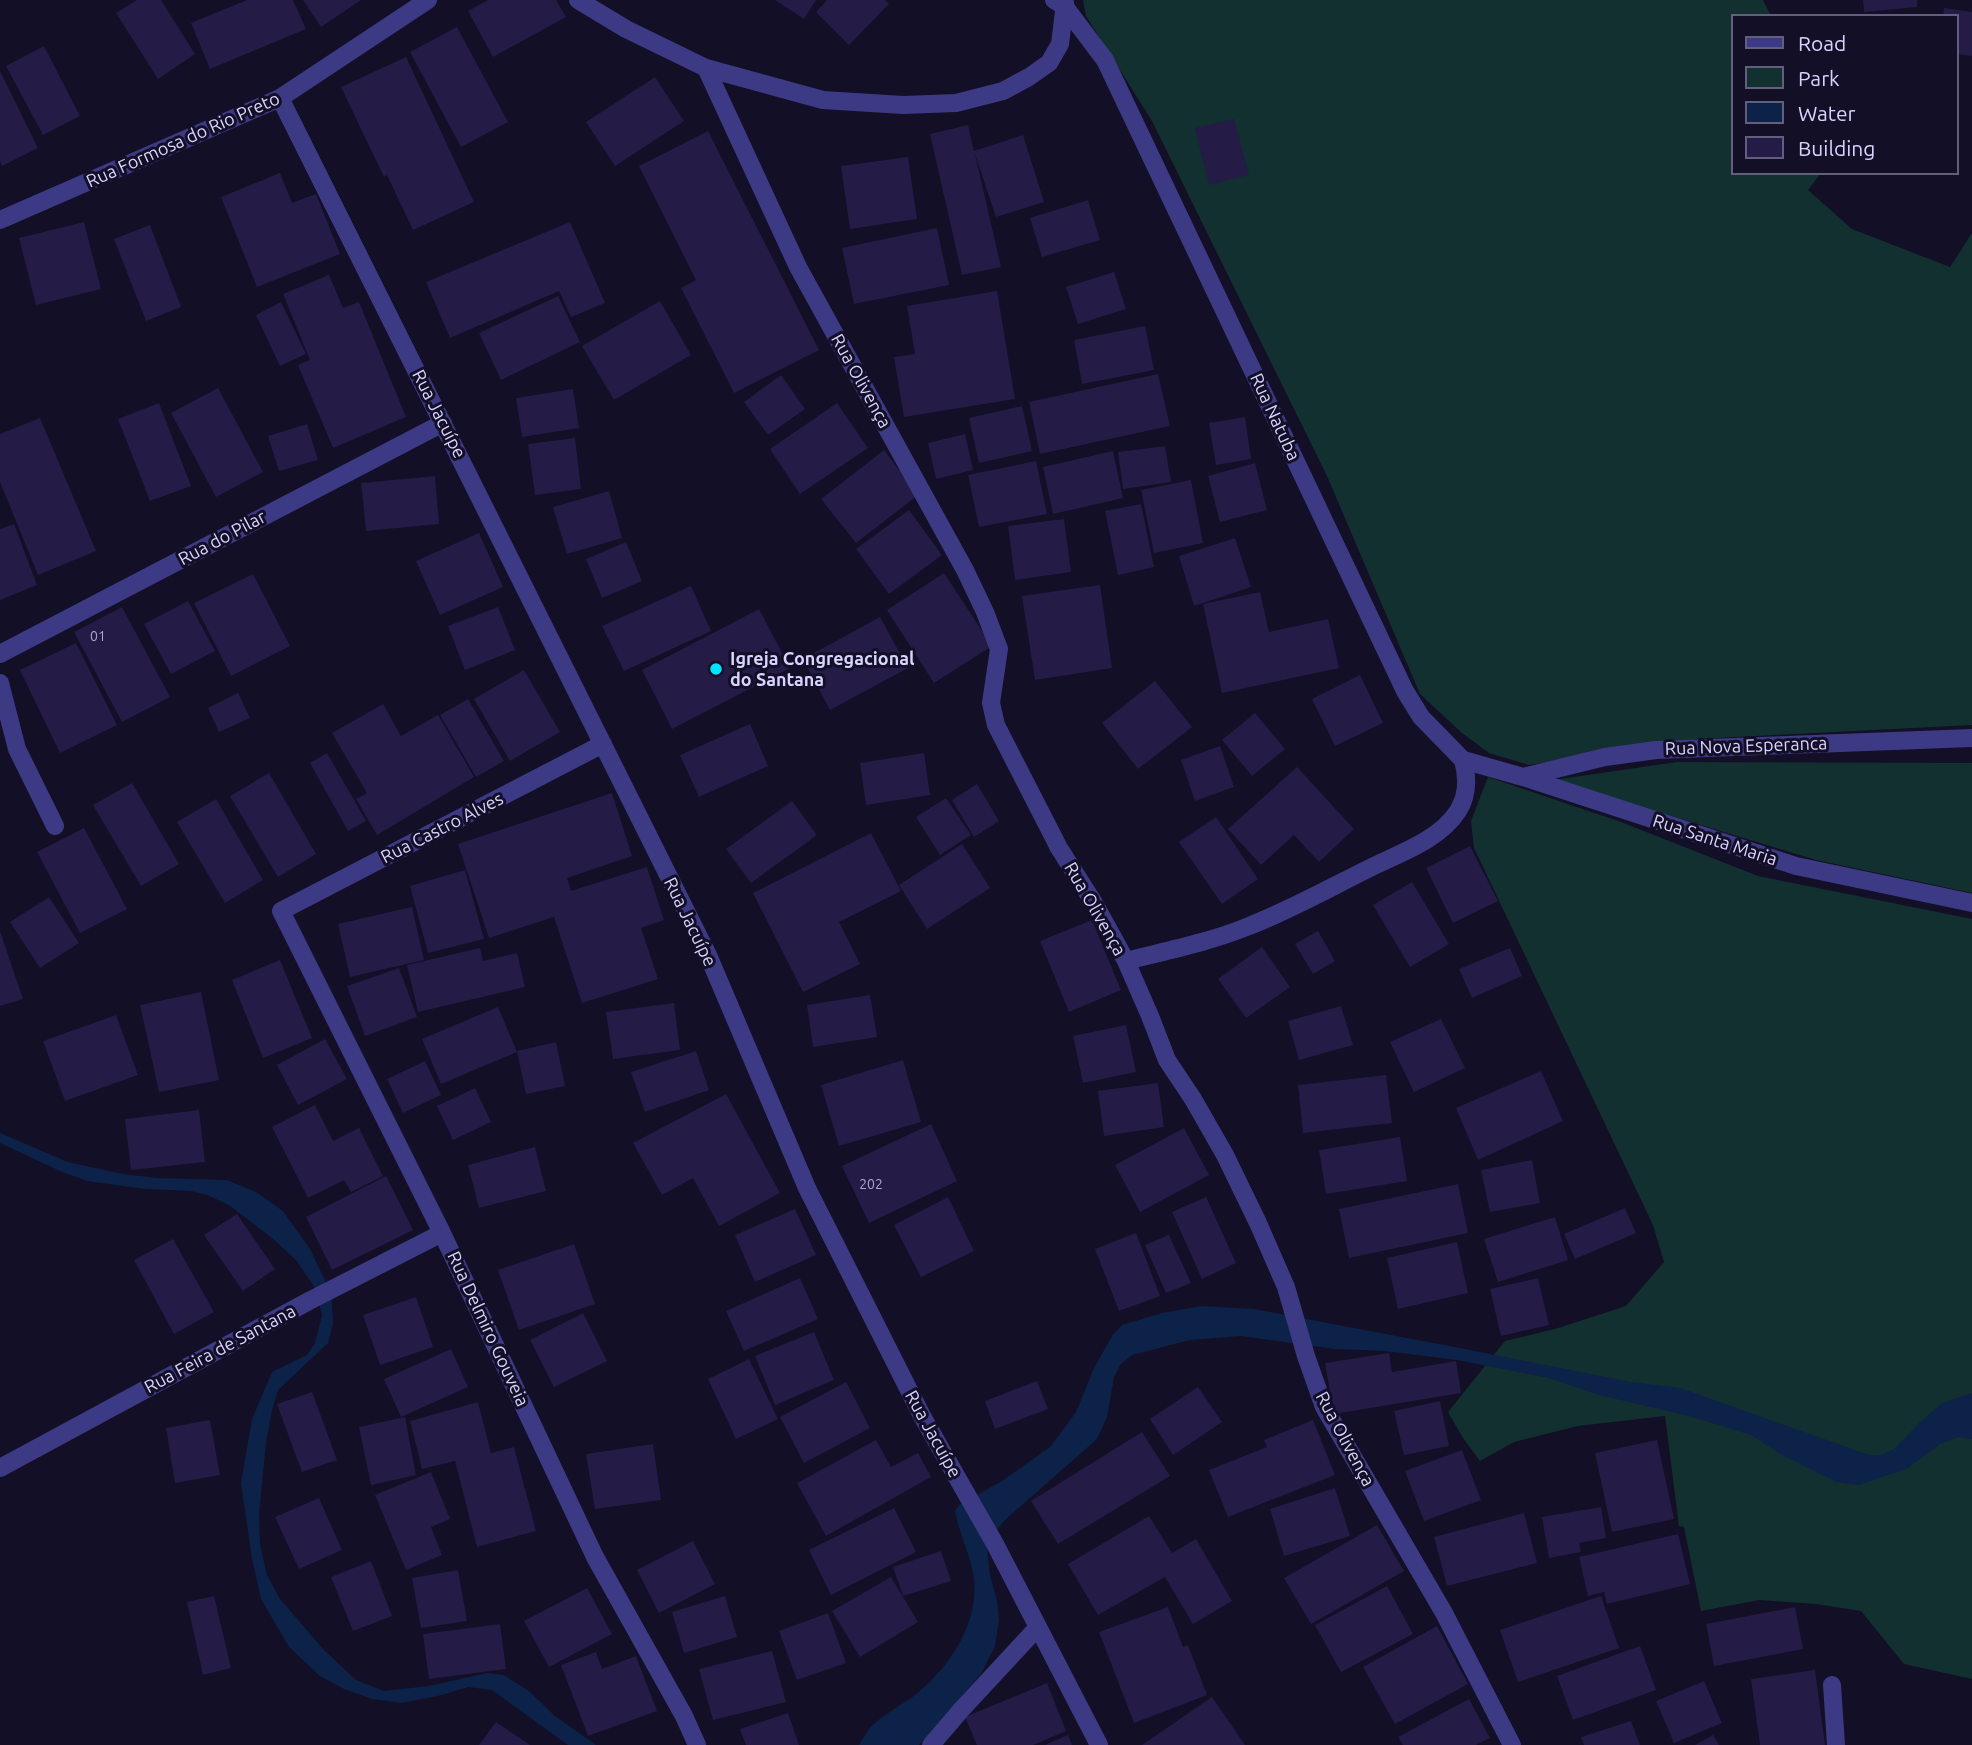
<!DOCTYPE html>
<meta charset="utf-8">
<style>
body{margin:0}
#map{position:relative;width:1972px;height:1745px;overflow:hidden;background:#130f26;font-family:Ubuntu,sans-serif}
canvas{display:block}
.legend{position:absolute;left:1731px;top:14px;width:228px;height:161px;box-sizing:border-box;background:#130f26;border:2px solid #625e7d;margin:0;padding:9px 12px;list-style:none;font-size:21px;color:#d9d4ff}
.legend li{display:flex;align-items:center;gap:14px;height:35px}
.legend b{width:35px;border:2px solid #625e7d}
</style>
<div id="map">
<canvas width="1972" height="1745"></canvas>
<ul class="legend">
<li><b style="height:9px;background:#3d3a85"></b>Road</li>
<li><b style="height:19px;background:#12302f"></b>Park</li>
<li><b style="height:19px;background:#0c2248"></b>Water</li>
<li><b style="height:19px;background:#241b47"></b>Building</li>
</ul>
</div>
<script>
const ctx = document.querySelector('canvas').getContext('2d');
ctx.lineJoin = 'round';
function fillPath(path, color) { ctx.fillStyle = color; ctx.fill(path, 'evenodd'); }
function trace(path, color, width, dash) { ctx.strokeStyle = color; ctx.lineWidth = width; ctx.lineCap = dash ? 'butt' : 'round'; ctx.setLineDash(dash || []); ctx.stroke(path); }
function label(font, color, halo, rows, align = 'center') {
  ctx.font = font + ' Ubuntu,sans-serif'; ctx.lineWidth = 6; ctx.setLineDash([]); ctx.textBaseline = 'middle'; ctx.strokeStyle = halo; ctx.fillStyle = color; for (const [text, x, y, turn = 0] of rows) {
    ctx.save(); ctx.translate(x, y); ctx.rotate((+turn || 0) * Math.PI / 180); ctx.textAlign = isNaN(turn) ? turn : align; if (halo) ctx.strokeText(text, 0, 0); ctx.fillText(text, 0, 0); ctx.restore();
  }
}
fillPath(new Path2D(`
 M1083 0H1763L1771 16H1732V173H1821L1808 190 1852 229 1950 267 1972 233V725L1697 739 1529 765 1489 753 1462 733 1420 694 1327 476 1152 121 1086 16Z
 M1677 762 1972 763V893L1816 860 1553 780Z
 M1488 777 1621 822 1758 876 1972 919V1679L1904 1664 1861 1611 1816 1604 1759 1600 1701 1611 1684 1527 1679 1526 1665 1416 1578 1426 1514 1442 1480 1461 1463 1438 1448 1412 1505 1341 1555 1329 1626 1306 1664 1262 1653 1225 1474 848 1471 821Z`), '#12302f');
fillPath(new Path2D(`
 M0 1133 68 1162 123 1174 158 1178 227 1180 256 1192 283 1211 310 1249 331 1293 333 1323 328 1343 278 1390 272 1411 266 1442 259 1515 260 1545 267 1575 280 1599 324 1650 356 1680 384 1691 429 1686 487 1673 504 1675 529 1691 555 1716 596 1745H568L492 1690 468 1687 442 1695 402 1703 372 1699 344 1689 320 1676 289 1647 261 1599 252 1559 241 1483 252 1419 272 1372 307 1355 315 1343 322 1315 315 1288 296 1260 272 1238 229 1205 207 1195 191 1191 145 1189 87 1181 60 1171 0 1143Z
 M1201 1306 1254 1309 1465 1349 1631 1382 1680 1388 1869 1455H1881L1894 1449 1918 1424 1942 1403 1972 1393V1439L1959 1437 1940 1444 1908 1468 1859 1485 1836 1482 1782 1455 1751 1435 1689 1416 1599 1395 1549 1378 1457 1360 1385 1351 1335 1349 1241 1336 1190 1340 1132 1355 1121 1364 1114 1377 1107 1417 1097 1439 1005 1520 992 1535 987 1548 990 1576 997 1600 999 1620 995 1646 981 1674 919 1745H859C864 1738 868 1728 875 1723 887 1712 902 1705 915 1695 950 1667 982 1620 973 1573 969 1552 959 1532 955 1511L959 1505 1002 1481 1050 1447 1076 1412 1094 1368 1112 1336 1122 1325 1162 1313Z`), '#0c2248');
fillPath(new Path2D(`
 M137 0H161L195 54 158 79 116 13Z
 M247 0H293L306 29 210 69 191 23Z
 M303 0H361L321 27Z
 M488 0H556L566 17 493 57 468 11Z
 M775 0H816L804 19Z
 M827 0H885L889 4 849 45 816 12Z
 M1863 0H1917V7L1864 12Z
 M1944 8 1972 12V56L1956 54V16H1943Z
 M457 27 508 122 461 147 410 52Z
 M44 46 80 116 43 135 6 66Z
 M406 57 474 202 413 230 387 175 384 177 341 87Z
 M0 71 38 148 2 166 0 161Z
 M655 77 684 121 615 166 586 122Z
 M1234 119 1249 175 1209 185 1195 128Z
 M968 125 974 151 1023 135 1044 202 996 217 975 154 1001 267 962 275 930 134Z
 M708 131 819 350 734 393 681 288 696 280 639 166Z
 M908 157 917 219 850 229 841 166Z
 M280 173 292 203 316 194 340 254 257 287 221 197Z
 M1088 200 1100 240 1042 257 1030 218Z
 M84 222 101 289 36 305 19 238Z
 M570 222 605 303 571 317 559 291 450 338 426 282Z
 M150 225 181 307 146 321 114 239Z
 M937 228 949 285 854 304 842 248Z
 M1114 272 1126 309 1078 324 1066 287Z
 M329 275 343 308 359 302 406 417 333 448 298 365 310 360 283 294Z
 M997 291 1015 399 904 417 894 357 915 354 907 306Z
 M558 296 580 342 501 380 479 333Z
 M660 301 691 355 614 400 582 346Z
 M281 302 306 354 280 366 256 315Z
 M1145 326 1154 370 1082 384 1074 340Z
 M1158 374 1170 426 1040 454 1029 402Z
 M781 375 805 409 768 435 744 402Z
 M218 388 263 472 216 497 171 413Z
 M573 389 579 428 522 437 516 398Z
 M159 403 191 486 150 501 118 419Z
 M837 403 868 448 800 494 770 449Z
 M1022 406 1032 451 979 463 969 418Z
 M1245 417 1251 459 1216 465 1209 423Z
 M40 418 96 551 38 575 0 482V434Z
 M307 424 318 460 279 471 268 436Z
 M965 434 973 470 936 479 928 443Z
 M575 438 581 489 535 495 528 444Z
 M1165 446 1171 482 1123 489 1118 452Z
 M884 450 918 495 856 543 821 499Z
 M1113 451 1123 498 1053 514 1043 467Z
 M1036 461 1047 514 979 527 968 475Z
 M1255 463 1267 510 1220 522 1208 476Z
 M435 476 439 524 366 531 361 483Z
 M1191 480 1203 543 1154 553 1141 490Z
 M609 491 622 538 567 554 553 507Z
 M1141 504 1154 567 1118 575 1105 511Z
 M909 510 942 555 889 594 856 549Z
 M1064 519 1071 572 1015 580 1008 526Z
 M14 524 37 585 0 600V529Z
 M479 533 503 587 440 615 416 561Z
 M1235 538 1251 587 1194 606 1179 556Z
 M626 542 642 581 602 598 586 559Z
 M944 573 992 646 934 683 887 610Z
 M253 574 290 646 231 676 194 603Z
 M1100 585 1112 668 1035 680 1022 596Z
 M691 586 711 631 624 671 602 626Z
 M1260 592 1269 632 1328 619 1339 668 1222 693 1203 604Z
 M188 601 215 651 171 674 144 624Z
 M122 607 170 697 122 722 74 632Z
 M498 607 515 650 465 670 448 626Z
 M759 609 790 668 672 729 642 670Z
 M880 617 908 668 830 710 803 659Z
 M76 643 117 725 60 753 20 670Z
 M524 670 560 732 510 761 474 699Z
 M1360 675 1383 723 1335 746 1312 699Z
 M1155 681 1192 727 1138 769 1102 723Z
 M238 693 250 718 219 732 208 708Z
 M468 699 504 761 476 777 440 715Z
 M383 704 401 736 438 715 474 777 377 835 356 799 367 793 332 733Z
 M1255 713 1285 749 1252 776 1222 740Z
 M750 724 768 766 699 797 680 755Z
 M1220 746 1234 787 1195 801 1181 760Z
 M327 753 366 821 348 831 310 763Z
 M924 753 930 795 866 805 860 763Z
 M1297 767 1354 829 1319 862 1294 835 1261 865 1228 829Z
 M269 773 316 854 278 877 230 796Z
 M132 783 179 864 141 886 93 805Z
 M977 784 999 821 974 837 952 800Z
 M612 793 632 856 567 878 571 891 647 867 664 920 641 928 658 979 582 1003 554 917 489 938 458 844Z
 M946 798 971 835 940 855 916 817Z
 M216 799 263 880 225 903 177 822Z
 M792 801 817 835 751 883 726 849Z
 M1216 817 1258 879 1222 904 1179 842Z
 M84 828 127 909 80 933 37 852Z
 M871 833 901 891 839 922 860 964 803 992 753 893Z
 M962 844 990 888 927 929 899 885Z
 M1470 846 1498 901 1453 923 1426 868Z
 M465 870 484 939 428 953 410 886Z
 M1412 882 1449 944 1410 967 1373 905Z
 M49 897 79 943 40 968 10 922Z
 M412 907 424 960 350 977 338 924Z
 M1092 920 1121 990 1069 1012 1040 941Z
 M0 931 23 999 0 1006Z
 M1318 931 1335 961 1313 974 1295 944Z
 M1262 947 1290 987 1246 1018 1218 979Z
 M480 948 483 961 517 953 525 987 418 1012 407 965Z
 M1510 948 1522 976 1472 998 1459 969Z
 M280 960 312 1038 263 1058 232 980Z
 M399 968 417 1017 365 1036 347 986Z
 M201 992 219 1080 159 1092 140 1005Z
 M870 995 877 1037 813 1047 807 1005Z
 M674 1003 680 1050 613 1059 606 1012Z
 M1341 1006 1353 1045 1299 1060 1288 1021Z
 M498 1007 517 1052 441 1084 422 1039Z
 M116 1015 138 1075 65 1101 43 1041Z
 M1441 1019 1465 1068 1414 1092 1390 1042Z
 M1126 1025 1136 1072 1083 1083 1073 1036Z
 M325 1039 347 1079 298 1105 277 1065Z
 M556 1042 565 1086 526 1094 517 1051Z
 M696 1051 709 1090 645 1112 631 1072Z
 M903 1060 921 1122 839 1146 821 1085Z
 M425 1061 441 1095 403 1113 387 1079Z
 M1541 1071 1563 1121 1478 1160 1456 1108Z
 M1386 1075 1392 1123 1303 1133 1298 1085Z
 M1158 1083 1164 1127 1104 1136 1098 1091Z
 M475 1088 491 1122 453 1140 437 1106Z
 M726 1094 780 1193 719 1226 693 1178 662 1195 633 1143Z
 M315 1105 333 1141 359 1128 383 1176 351 1192 344 1180 308 1198 272 1127Z
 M199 1110 205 1162 131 1170 125 1119Z
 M931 1124 957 1181 869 1223 842 1166Z
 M1184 1128 1209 1175 1140 1212 1115 1165Z
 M1400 1137 1407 1181 1326 1194 1319 1150Z
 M535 1147 546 1191 479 1208 468 1165Z
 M1532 1160 1540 1203 1490 1212 1481 1170Z
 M386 1176 413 1230 332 1270 306 1217Z
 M1458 1184 1468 1233 1349 1258 1339 1209Z
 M948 1197 974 1251 921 1277 894 1225Z
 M1206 1197 1236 1263 1202 1279 1172 1212Z
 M1625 1208 1636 1233 1575 1259 1564 1234Z
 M795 1209 816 1255 755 1282 735 1235Z
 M237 1214 275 1269 243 1291 204 1235Z
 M1555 1217 1568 1260 1498 1282 1484 1239Z
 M1136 1233 1160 1296 1119 1311 1095 1249Z
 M1169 1235 1191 1283 1166 1293 1145 1245Z
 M173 1239 214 1312 174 1334 134 1260Z
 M1457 1242 1468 1293 1398 1309 1387 1258Z
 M574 1244 595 1304 519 1330 498 1270Z
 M800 1278 818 1319 744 1351 726 1311Z
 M1538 1278 1549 1325 1501 1336 1490 1289Z
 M416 1297 433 1347 380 1365 363 1315Z
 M583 1313 607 1361 554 1387 530 1340Z
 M814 1332 834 1380 775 1405 755 1356Z
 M451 1349 468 1387 401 1417 384 1379Z
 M1389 1353 1392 1372 1456 1361 1461 1393 1334 1414 1325 1363Z
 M749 1359 778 1419 736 1439 708 1379Z
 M1037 1381 1048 1409 995 1429 985 1401Z
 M846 1382 870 1428 804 1463 780 1417Z
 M1198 1387 1222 1422 1173 1455 1150 1419Z
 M312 1392 337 1460 302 1472 277 1404Z
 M1440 1401 1449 1446 1404 1455 1394 1411Z
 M478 1402 491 1453 514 1447 536 1531 477 1547 455 1461 422 1469 410 1421Z
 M405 1417 416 1475 371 1485 359 1427Z
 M210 1420 220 1475 175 1483 166 1428Z
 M1313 1420 1335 1475 1228 1517 1209 1470 1267 1447 1264 1440Z
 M1142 1432 1170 1476 1058 1544 1031 1501Z
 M876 1440 891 1467 918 1453 931 1477 826 1536 797 1483Z
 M1657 1440 1674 1519 1612 1532 1595 1453Z
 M653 1444 661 1500 595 1509 586 1454Z
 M1462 1450 1481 1500 1424 1521 1405 1471Z
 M431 1472 450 1519 431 1527 442 1555 406 1570 375 1495Z
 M1335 1488 1350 1536 1284 1556 1270 1509Z
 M319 1498 342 1550 299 1569 275 1517Z
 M1601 1507 1606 1538 1579 1543 1581 1552 1549 1558 1542 1517Z
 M894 1508 916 1552 831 1595 809 1550Z
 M1524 1513 1537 1563 1447 1586 1434 1537Z
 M1149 1516 1172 1553 1196 1539 1232 1601 1193 1624 1165 1577 1098 1615 1068 1564Z
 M1377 1525 1404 1571 1311 1624 1284 1578Z
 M1678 1534 1690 1584 1607 1604 1604 1592 1588 1596 1579 1557Z
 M693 1541 715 1584 659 1613 637 1570Z
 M941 1551 951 1581 903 1596 893 1567Z
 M371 1561 392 1616 353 1631 331 1577Z
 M458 1570 467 1621 421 1628 412 1578Z
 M891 1577 918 1622 860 1657 832 1611Z
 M1387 1586 1413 1634 1341 1672 1315 1625Z
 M587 1588 612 1634 549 1667 524 1621Z
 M214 1596 231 1668 203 1675 187 1602Z
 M725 1596 737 1637 684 1653 672 1612Z
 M1601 1596 1619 1648 1518 1682 1500 1630Z
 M1168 1607 1183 1647 1188 1645 1207 1695 1134 1723 1099 1632Z
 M1795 1607 1803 1649 1714 1666 1706 1624Z
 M828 1613 846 1663 797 1680 779 1631Z
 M500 1624 506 1669 429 1679 423 1634Z
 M1437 1626 1468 1684 1395 1724 1363 1667Z
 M1640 1646 1656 1690 1573 1720 1557 1676Z
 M772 1651 786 1702 713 1720 699 1669Z
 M596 1652 602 1669 636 1656 657 1711 588 1736 561 1665Z
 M1815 1670 1825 1745H1760L1751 1679Z
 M1704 1681 1722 1723 1674 1743 1656 1701Z
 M1047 1683 1066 1731 1033 1745H977L965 1717Z
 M1212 1697 1245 1745H1142Z
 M1469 1699 1490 1738 1476 1745H1403L1398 1737Z
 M788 1713 799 1745H746L740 1729Z
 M1631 1721 1640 1745H1584L1581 1737Z
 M496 1722 530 1745H479Z
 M1068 1735 1072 1745H1045Z
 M1713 1735 1719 1745H1695Z`), '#241b47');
trace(new Path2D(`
 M578 0 626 29 706 68 823 100 903 105 956 103 1003 91 1029 77 1049 63 1060 44 1065 3
 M1054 0 1065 7 1105 60 1405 691 1421 717 1463 760 1523 777 1796 866 1972 903
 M706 68 798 267 965 570 985 612 999 649 991 703 996 725 1059 848 1094 903 1126 961 1150 1016 1167 1060 1193 1099 1225 1155 1258 1223 1286 1287 1306 1356 1324 1407 1444 1613 1512 1745
 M280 98 708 955 807 1188 922 1416 995 1544 1099 1745
 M0 220 280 98 428 0
 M0 654 443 423
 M0 683 17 749 55 826
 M603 744 281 911 442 1233 595 1557 684 1716 697 1745
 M1523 777 1605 757 1656 750 1972 738
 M1126 961C1165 951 1206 943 1244 928 1289 911 1331 887 1374 866 1403 852 1440 839 1458 811 1468 795 1468 778 1463 760
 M0 1468 309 1301 442 1233
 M1832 1685 1836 1745
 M931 1745 961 1710 1038 1627`), '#3d3a85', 18);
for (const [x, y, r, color] of [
 [716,669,7,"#00e5ff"]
]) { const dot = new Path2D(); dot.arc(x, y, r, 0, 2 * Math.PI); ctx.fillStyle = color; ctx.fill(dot); trace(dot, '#130f26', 2.5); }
label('14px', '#aca6d1', null, [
 ["01",98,636],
 ["202",871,1184]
]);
label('18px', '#d9d4ff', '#130f26', [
 ["Rua Formosa do Rio Preto",183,140,-24],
 ["Rua Olivença",861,381,61],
 ["Rua Jacuípe",439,414,63],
 ["Rua Natuba",1275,417,65],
 ["Rua do Pilar",222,538,-28],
 ["Rua Nova Esperanca",1746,746,-2],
 ["Rua Castro Alves",442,828,-27],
 ["Rua Santa Maria",1715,840,18],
 ["Rua Olivença",1095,909,60],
 ["Rua Jacuípe",690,922,64],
 ["Rua Delmiro Gouveia",488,1329,65],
 ["Rua Feira de Santana",220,1349,-28],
 ["Rua Jacuípe",933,1434,61],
 ["Rua Olivença",1345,1439,62]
]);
label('bold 18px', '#d9d4ff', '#130f26', [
 ["Igreja Congregacional",730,659],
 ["do Santana",730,680]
], 'left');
</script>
